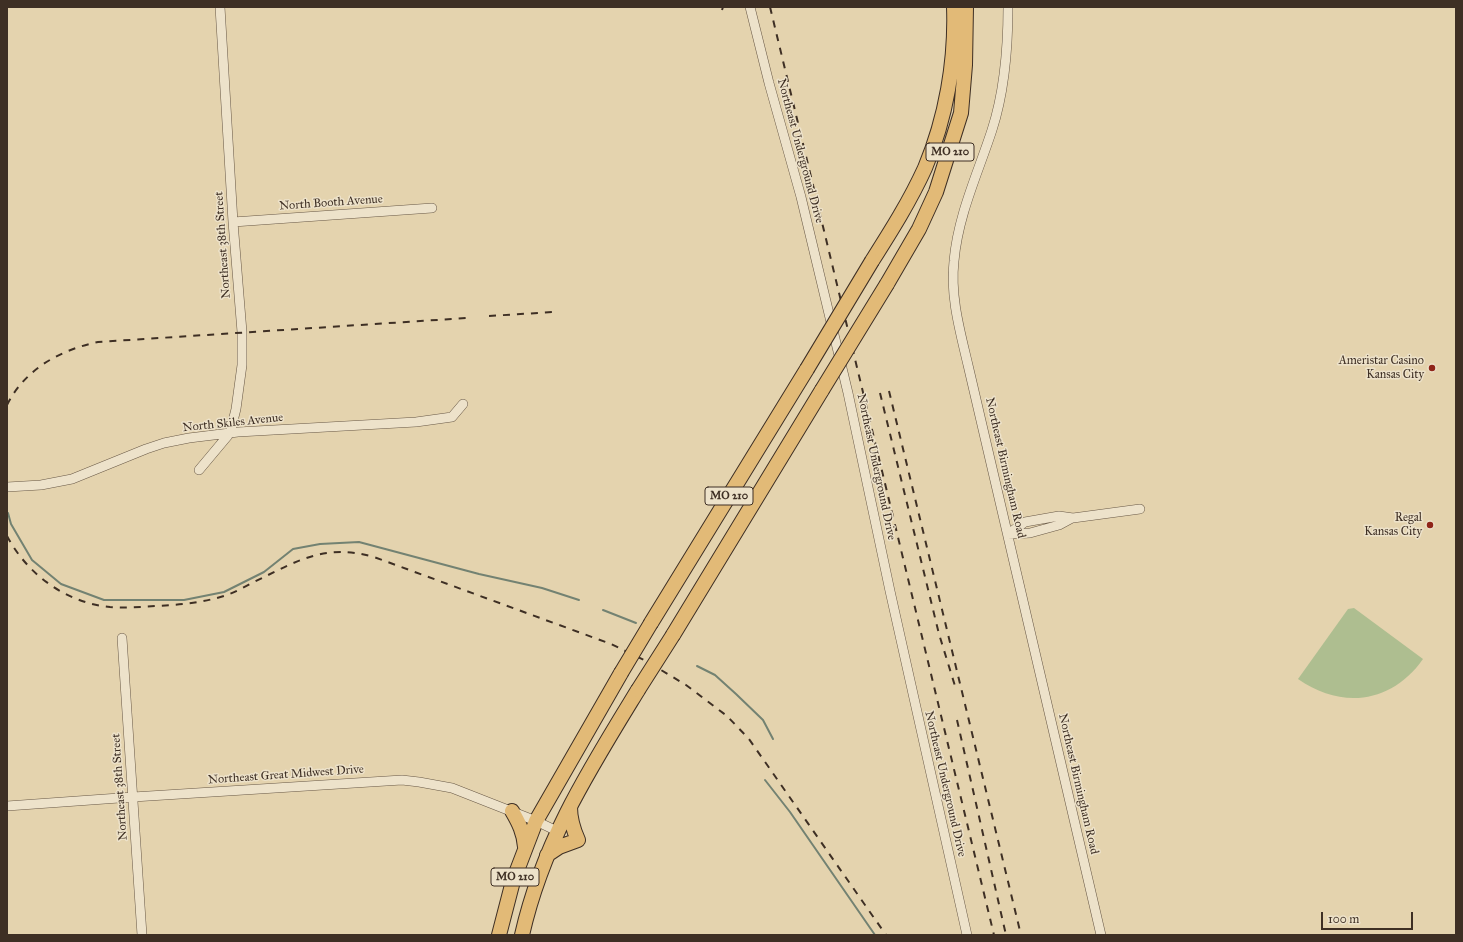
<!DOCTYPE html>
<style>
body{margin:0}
#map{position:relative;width:1463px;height:942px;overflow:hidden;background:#e4d3ae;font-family:"IM FELL Great Primer",serif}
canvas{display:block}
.frame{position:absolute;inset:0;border:8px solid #3e2f24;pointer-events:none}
.scale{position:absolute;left:1321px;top:912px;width:92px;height:18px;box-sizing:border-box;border:2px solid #3e2f24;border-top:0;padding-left:5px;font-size:12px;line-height:14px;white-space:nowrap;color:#3e2f24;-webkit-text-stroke:3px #ede2ca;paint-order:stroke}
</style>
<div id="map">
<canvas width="1463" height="942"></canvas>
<div class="frame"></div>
<div class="scale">100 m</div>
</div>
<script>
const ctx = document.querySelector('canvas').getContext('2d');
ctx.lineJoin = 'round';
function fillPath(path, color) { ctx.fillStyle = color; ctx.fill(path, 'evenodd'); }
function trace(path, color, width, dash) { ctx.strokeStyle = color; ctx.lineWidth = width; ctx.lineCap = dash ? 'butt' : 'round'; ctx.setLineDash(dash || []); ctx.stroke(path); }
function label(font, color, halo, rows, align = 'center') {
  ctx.font = font + ' "IM FELL Great Primer",serif'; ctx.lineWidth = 3; ctx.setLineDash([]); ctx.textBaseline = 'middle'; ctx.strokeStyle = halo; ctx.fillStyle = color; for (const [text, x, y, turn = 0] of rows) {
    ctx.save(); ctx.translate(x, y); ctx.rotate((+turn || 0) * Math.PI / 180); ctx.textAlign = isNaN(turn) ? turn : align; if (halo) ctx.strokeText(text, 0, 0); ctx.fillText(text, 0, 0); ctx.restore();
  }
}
fillPath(new Path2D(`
 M1354 608 1423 659C1392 703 1342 710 1298 679L1348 609Z`), '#aebe90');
trace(new Path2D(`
 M8 513 11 524 32 560 61 584 104 600H184L224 592 264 572 293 549 320 544 359 542 479 574 542 588 579 600
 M603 610 636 623
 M697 666 715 675 736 694 763 720 773 739
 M765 780 790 812 875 935`), '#738272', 2);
const minor = new Path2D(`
 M750 7 769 83 801 197 848 393 890 591 967 935
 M1008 7C1008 49 1005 90 992 130 978 173 958 215 954 261 950 296 960 331 968 365L1101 935
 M233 222 432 208
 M199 470 230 433 236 409 242 365V332L233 222 220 7
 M7 487 41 485 72 479 146 449 164 443 189 438 238 432 416 422 452 417 463 404
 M1008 534 1025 522 1059 516 1073 518 1140 509
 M1008 534 1030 533 1059 525 1072 518
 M122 638 142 935
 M7 806 133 797 402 780 419 782 452 788 536 821 557 831`);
const highway = new Path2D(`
 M872 261C891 231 910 201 925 168 946 118 956 61 954 7
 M887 284 919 229 936 192 961 113 965 65 966 7
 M651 623 807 369
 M673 635 822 390
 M512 811C519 823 524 833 525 847
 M547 855 559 847 578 840C573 829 570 819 570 807
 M499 935 513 881 536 821 621 673
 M522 935C543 842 589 770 638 690`);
trace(minor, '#685846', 10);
trace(highway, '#3e2f24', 16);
trace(minor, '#ede2ca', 9);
trace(highway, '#e2ba77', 14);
trace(new Path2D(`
 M770 7 994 935
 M722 10 723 7
 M489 316 553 312
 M889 391 1021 935
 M880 393 939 634 955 686
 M7 405C25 369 60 350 98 342L467 318
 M7 536C27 574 66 603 110 607 125 608 140 607 155 606 179 605 201 603 224 596 234 593 244 587 254 582 297 561 325 543 374 557L611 644 646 661 686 685 727 716 749 739 886 935
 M957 720 1006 935`), '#3e2f24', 2, [7, 7]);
const highwayBridge = new Path2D(`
 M807 369 872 261
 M822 390 887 284
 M621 673 651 623
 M638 690 673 635`);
trace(highwayBridge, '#3e2f24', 16, []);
trace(highwayBridge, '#e2ba77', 14);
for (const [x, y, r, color] of [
 [1432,368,4,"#8f2418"],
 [1430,525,4,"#8f2418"]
]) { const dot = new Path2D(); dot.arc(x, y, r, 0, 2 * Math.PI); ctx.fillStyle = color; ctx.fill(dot); trace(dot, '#ede2ca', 1.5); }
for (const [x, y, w] of [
 [950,152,48],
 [729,496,48],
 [515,877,48]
]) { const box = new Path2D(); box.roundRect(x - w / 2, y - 9, w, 18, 3); ctx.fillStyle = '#ede2ca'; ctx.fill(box); trace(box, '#3e2f24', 1); }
label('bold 11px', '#3e2f24', null, [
 ["MO 210",950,152],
 ["MO 210",729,496],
 ["MO 210",515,877]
]);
label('12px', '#3e2f24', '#ede2ca', [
 ["Northeast Underground Drive",800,151,75],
 ["North Booth Avenue",331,203,-4],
 ["Northeast 38th Street",223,245,-94],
 ["North Skiles Avenue",233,423,-6],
 ["Northeast Underground Drive",876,467,78],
 ["Northeast Birmingham Road",1005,468,77],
 ["Northeast Great Midwest Drive",286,775,-4],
 ["Northeast Underground Drive",945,784,77],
 ["Northeast Birmingham Road",1078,784,77],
 ["Northeast 38th Street",120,787,-94]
]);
label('12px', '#3e2f24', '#ede2ca', [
 ["Ameristar Casino",1424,361],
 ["Kansas City",1424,375],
 ["Regal",1422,518],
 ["Kansas City",1422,532]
], 'right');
</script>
